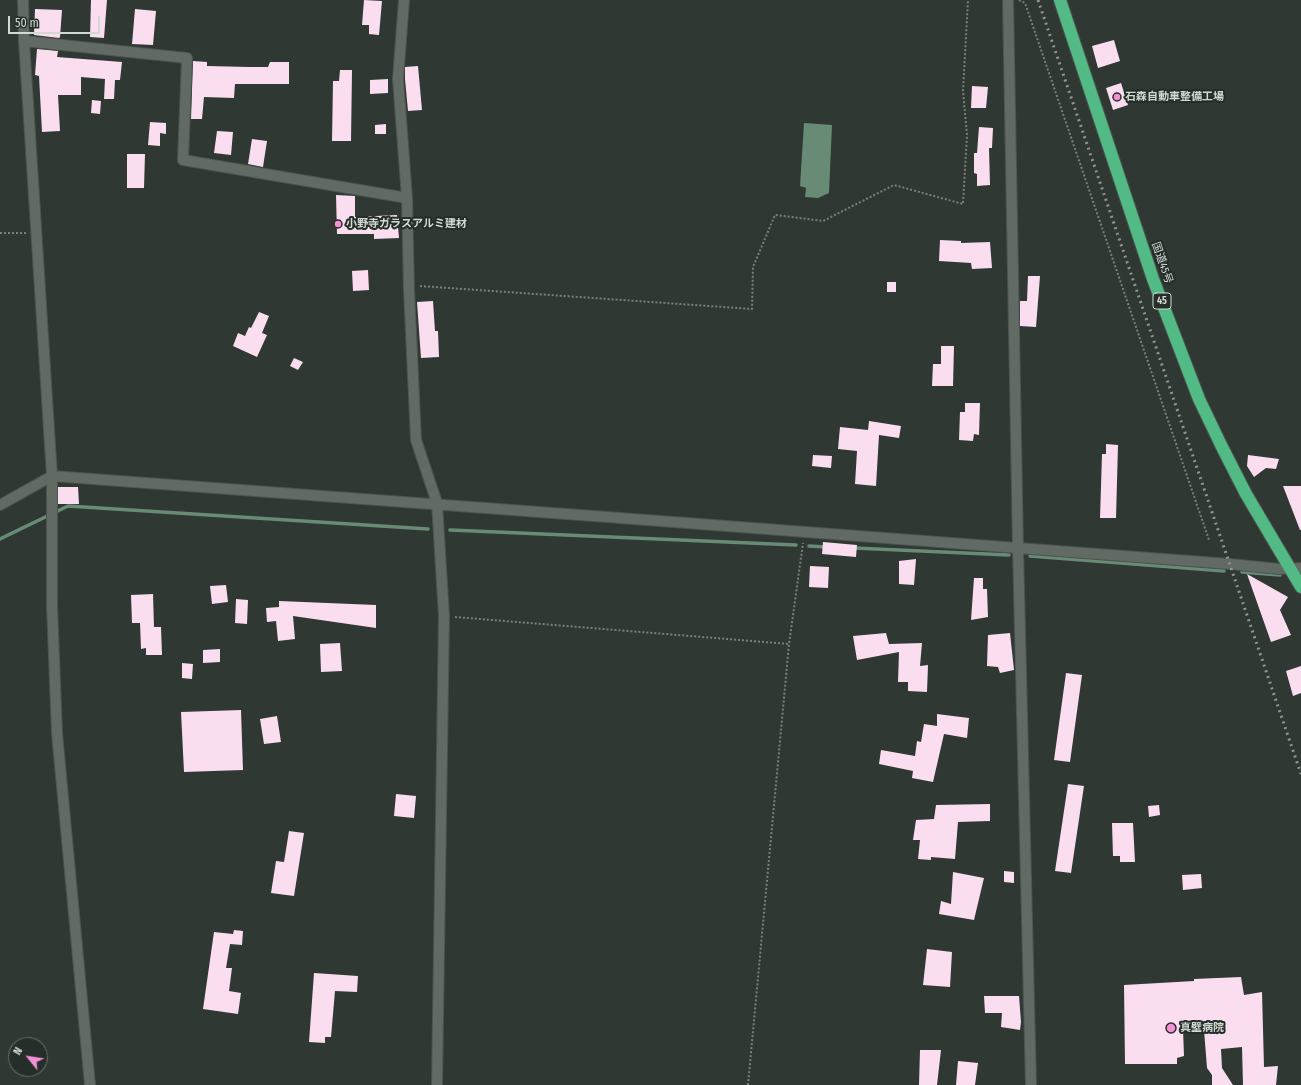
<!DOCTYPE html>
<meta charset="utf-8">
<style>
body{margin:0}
#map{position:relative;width:1301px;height:1085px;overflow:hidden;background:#2f3832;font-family:"Fira Sans Condensed",sans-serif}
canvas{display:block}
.north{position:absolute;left:8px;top:1037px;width:40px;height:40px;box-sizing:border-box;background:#252e28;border:1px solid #6a726d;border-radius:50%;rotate:300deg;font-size:11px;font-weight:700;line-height:16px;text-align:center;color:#d2d8d4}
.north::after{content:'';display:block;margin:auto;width:14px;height:18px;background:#f491d4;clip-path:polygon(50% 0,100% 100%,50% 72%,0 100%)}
.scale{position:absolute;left:8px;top:16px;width:92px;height:18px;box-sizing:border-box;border:2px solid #d2d8d4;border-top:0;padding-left:5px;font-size:12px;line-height:14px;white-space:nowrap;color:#d2d8d4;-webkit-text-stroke:3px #252e28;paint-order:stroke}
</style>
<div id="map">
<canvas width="1301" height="1085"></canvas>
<div class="north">N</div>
<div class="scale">50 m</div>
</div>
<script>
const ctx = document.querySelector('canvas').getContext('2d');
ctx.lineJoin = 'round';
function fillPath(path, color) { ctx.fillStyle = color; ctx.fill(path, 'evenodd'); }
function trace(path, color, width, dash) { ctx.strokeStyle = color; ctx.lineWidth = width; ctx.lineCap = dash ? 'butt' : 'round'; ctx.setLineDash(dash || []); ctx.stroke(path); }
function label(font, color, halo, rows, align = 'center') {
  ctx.font = font + ' "Fira Sans Condensed","Noto Sans JP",sans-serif'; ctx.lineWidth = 4; ctx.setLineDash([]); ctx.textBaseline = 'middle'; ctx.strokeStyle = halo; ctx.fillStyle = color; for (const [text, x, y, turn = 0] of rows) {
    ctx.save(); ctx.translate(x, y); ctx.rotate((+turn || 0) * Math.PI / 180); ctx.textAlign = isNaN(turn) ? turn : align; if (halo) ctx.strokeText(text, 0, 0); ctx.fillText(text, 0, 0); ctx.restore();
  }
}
fillPath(new Path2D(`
 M804 123 832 125 829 193 818 198 805 197 806 188 800 186Z`), '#688b76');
trace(new Path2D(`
 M450 530 796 545
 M0 539 68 506 428 529
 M809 546 826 547
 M854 548 1009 555
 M1030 556 1224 571
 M1242 572 1280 575`), '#688b76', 3.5);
fillPath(new Path2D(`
 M91 0H107L104 38 90 37Z
 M364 0 382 1 379 35 369 34V25H362Z
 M35 9 62 10 60 37 59 38 34 35Z
 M135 9 156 11 153 45 132 44Z
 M1114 40 1120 61 1098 68 1092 46Z
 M37 49 58 51 57 57 122 62 120 80H115L114 99H104L105 79 81 77V95H58L60 131 42 132 39 76 35 75Z
 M193 61 207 62V66L249 67H268L270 62H289V84H235L234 98 204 97 202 119H191Z
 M418 66 422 110 408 111 405 79V67Z
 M340 70H352L351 141H332L333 81H339Z
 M388 79V93L370 94V80Z
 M1121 83 1128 105 1113 110 1106 88Z
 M972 86 988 87 986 108H971Z
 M92 100 101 101 100 114 91 113Z
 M150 122 166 123V134L160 133V146L148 145Z
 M386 124V134H375V125Z
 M979 127 993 128 992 148H989L990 185 977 186V174L974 173V153H977Z
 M217 131 233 132 231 155 214 153Z
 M252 139 267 141 263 167 248 164Z
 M127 154H145L144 188H127Z
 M336 195 355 196V217L397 215 399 238 374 239V234H337Z
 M940 240 961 241V243L990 242 992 268 972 269 971 263 939 261Z
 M368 270 369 290 353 291 352 271Z
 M1028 276H1040L1036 327 1020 326V301H1027Z
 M887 282H896V292H887Z
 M433 301 435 331H438L439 357 421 358 417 302Z
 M259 312 269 316 262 333 267 335 257 357 233 346 238 333 245 336 249 327 251 328Z
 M941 346H954L953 386H932L933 364H941Z
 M294 358 303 362 298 370 290 366Z
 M965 403H980L979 435 974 434 973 441 959 440 960 412H965Z
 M869 421 901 426 899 438 879 435 876 486 855 484 857 451 838 449 840 427 868 430Z
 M1106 444 1118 445 1116 518H1100L1102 454H1106Z
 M813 455 832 456 831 468 812 466Z
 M1248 455 1279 459 1276 469 1266 468 1254 477 1247 466Z
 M1283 486H1301V530H1300Z
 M58 487H78L79 504H58Z
 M823 542 857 545 856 557 822 554Z
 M916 559 914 585 899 584V561Z
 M810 566 829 567 828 588 809 587Z
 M1247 574 1288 597 1280 610 1291 635 1271 642Z
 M974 578H983V589H987L988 617 971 620Z
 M226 585 228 602 212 604 210 586Z
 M153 594 154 627H161L162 655H146V648L141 649 140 623H132L131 595Z
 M236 599 248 600 247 624 235 623Z
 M279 601 376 605V628L293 616 295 639 278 641 276 621 267 622 266 608 279 607Z
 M886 633 889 644 922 643 920 666 928 665 927 692 908 691V682H898L899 652 857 660 853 636Z
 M1010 633 1014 670 1000 673 998 667 987 666 988 635Z
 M340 643 342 671 321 672 320 644Z
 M220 649V662L203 663V650Z
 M182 663 193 664 192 679 182 678Z
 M1301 666V693L1293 696 1286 671Z
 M1066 673 1082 675 1070 762 1054 760Z
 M241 710 243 770 184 772 181 712Z
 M937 714 969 718 967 738 944 734 933 782 912 778 913 771 879 764 881 750 915 756 917 741 921 742 924 724 937 726Z
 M277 716 281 742 264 744 260 719Z
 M1068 784 1084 786 1071 873 1055 871Z
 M396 794 416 796 414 818 394 816Z
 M990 804V821L958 822 955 859 931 857V860L918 859 920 840H913L916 820 934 819 936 805Z
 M1159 805 1160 815 1149 817 1148 806Z
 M1112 823H1133L1135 862H1120V856H1113Z
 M289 831 304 833 294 896 271 893 276 861 284 862Z
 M1004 871 1014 872V883L1004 882Z
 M953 872 984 878 974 920 939 914 941 901 951 904Z
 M1201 874 1202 888 1183 890 1182 875Z
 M234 930 243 931 242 945 230 944 226 968H232L229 991 241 993 238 1014 203 1009 214 932 233 934Z
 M927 949 952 952 950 987 923 985Z
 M314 973 358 976 357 992 335 991 331 1037H325V1043L309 1042Z
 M1241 977 1244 995 1262 992 1264 1067 1278 1066 1276 1085H1243L1242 1047 1221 1049 1222 1068 1233 1085H1212V1075L1207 1068 1204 1030 1183 1029 1184 1056 1177 1058V1064H1125L1124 985 1194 981V979Z
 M984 996H1019L1021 1022 1020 1030 1001 1027 1002 1013H985Z
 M920 1050H941L937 1085H919Z
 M958 1061 978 1063 975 1085H956Z`), '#fbddf0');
const minor = new Path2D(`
 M23 0 24 41 52 476V606L57 733 90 1085
 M404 0 398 79 407 198 409 290 416 440 437 503 444 616 437 1085
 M1008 0 1018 548 1031 1085
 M24 41 187 58 183 160 407 198
 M0 505 52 476C445 504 837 535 1230 564L1279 569 1301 568`);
const highway = new Path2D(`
 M1060 0 1153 279 1199 399 1221 445 1246 494 1301 587`);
trace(minor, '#4b544e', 12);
trace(highway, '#4b544e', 14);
trace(new Path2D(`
 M1019 0 1025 3 1209 540
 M0 233H27
 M420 286 752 309 753 267 775 215 823 221 894 185 963 204 967 135 963 91 968 0
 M455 617 789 644
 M748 1085 789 644 803 543`), '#79817c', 2, [2, 2]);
trace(minor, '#616b64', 10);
trace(highway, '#52ba84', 12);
trace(new Path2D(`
 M1038 0 1301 774`), '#8f9691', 3, [2, 4]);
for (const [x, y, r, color] of [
 [1117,97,4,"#f491d4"],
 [338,224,4,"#f491d4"],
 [1171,1028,5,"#f491d4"]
]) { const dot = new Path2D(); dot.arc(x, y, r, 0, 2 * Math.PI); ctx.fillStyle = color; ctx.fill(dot); trace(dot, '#252e28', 1.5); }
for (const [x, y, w] of [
 [1162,301,18]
]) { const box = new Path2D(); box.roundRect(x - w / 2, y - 8, w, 16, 3); ctx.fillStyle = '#252e28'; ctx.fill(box); trace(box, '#d2d8d4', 1); }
label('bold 10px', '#d2d8d4', null, [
 ["45",1162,301]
]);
label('bold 11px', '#d2d8d4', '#252e28', [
 ["石森自動車整備工場",1125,97],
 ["小野寺ガラスアルミ建材",346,224],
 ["真壁病院",1180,1028]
], 'left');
label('11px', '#d2d8d4', '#252e28', [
 ["国道45号",1162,263,71]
]);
</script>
